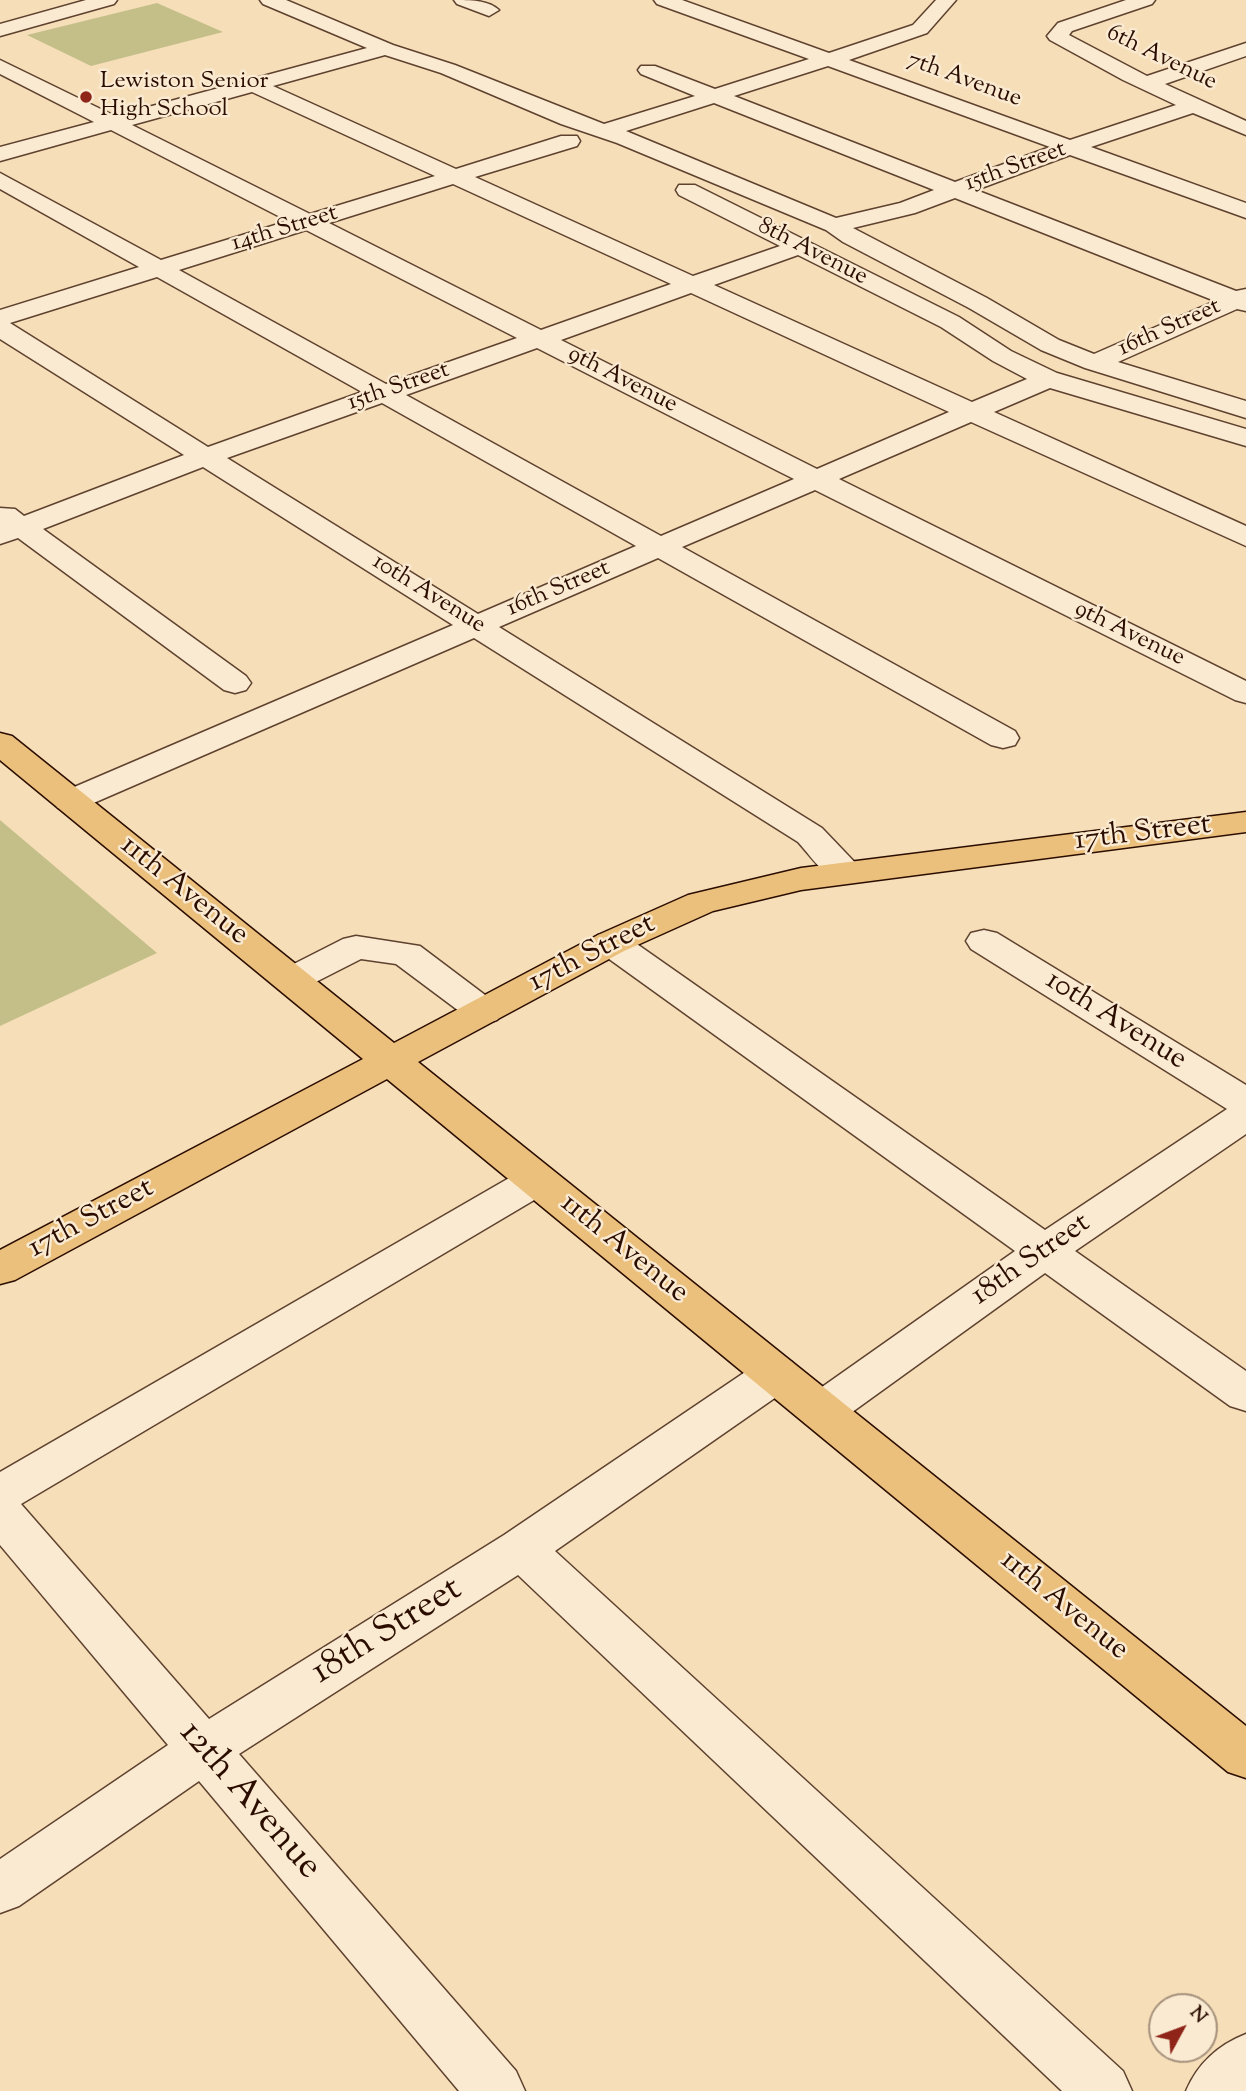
<!DOCTYPE html>
<style>
body{margin:0}
#map{position:relative;width:1246px;height:2091px;overflow:hidden;background:#f6deb8;font-family:"Sorts Mill Goudy",serif}
canvas{display:block}
.north{position:absolute;left:1148px;top:1993px;width:70px;height:70px;box-sizing:border-box;background:#f9ead1;border:2px solid #a7927d;border-radius:50%;rotate:49deg;font-size:19px;font-weight:700;line-height:28px;text-align:center;color:#2b0d00}
.north::after{content:'';display:block;margin:auto;width:24px;height:32px;background:#8f2418;clip-path:polygon(50% 0,100% 100%,50% 72%,0 100%)}
</style>
<div id="map">
<canvas width="1246" height="2091"></canvas>
<div class="north">N</div>
</div>
<script>
const ctx = document.querySelector('canvas').getContext('2d');
ctx.lineJoin = 'round';
function fillPath(path, color) { ctx.fillStyle = color; ctx.fill(path, 'evenodd'); }
function trace(path, color, width, dash) { ctx.strokeStyle = color; ctx.lineWidth = width; ctx.lineCap = dash ? 'butt' : 'round'; ctx.setLineDash(dash || []); ctx.stroke(path); }
function label(font, color, halo, rows, align = 'center') {
  ctx.font = font + ' "Sorts Mill Goudy",serif'; ctx.lineWidth = 5; ctx.setLineDash([]); ctx.textBaseline = 'middle'; ctx.strokeStyle = halo; ctx.fillStyle = color; for (const [text, x, y, turn = 0] of rows) {
    ctx.save(); ctx.translate(x, y); ctx.rotate((+turn || 0) * Math.PI / 180); ctx.textAlign = isNaN(turn) ? turn : align; if (halo) ctx.strokeText(text, 0, 0); ctx.fillText(text, 0, 0); ctx.restore();
  }
}
fillPath(new Path2D(`
 M157 3 223 32 91 66 27 35Z
 M0 820 157 953 0 1026Z`), '#c4bf89');
const minor = new Path2D(`
 M86 0H117L114 4 0 36V24Z
 M260 0H286L393 45 455 65 604 124 695 96 641 74 638 70 641 66H655L715 89 809 59 657 4 654 0H682L829 53 913 25 936 0H956L927 33 849 60 1070 140 1176 105 1123 80 1050 40 1047 36 1058 23 1126 0H1155L1152 4 1072 31 1069 35 1147 76 1246 43V56L1165 84 1246 121V135L1193 113 1091 147 1246 203V218L1070 155 976 190 1236 291 1246 289V311L1237 309 1118 362 1246 401V418L1085 368 1041 350 969 308 843 242 826 230 617 143 561 124 441 73 385 55 273 86 456 169 561 136H577L580 141 577 146 475 177 693 276 780 246 679 195 676 190 679 185H695L959 317 1011 351 1057 373 1246 429V446L1050 388 994 412 1246 526V546L971 422 839 479 1246 681V703L1235 700 815 490 682 547 1015 731 1019 738 1015 745 1003 748 991 745 658 558 499 627 822 828 865 873 859 880C830 888 816 862 798 842L474 638 82 808 70 811 58 808 53 801 58 794 453 625 203 467 43 529 246 676 251 683 246 690 235 693 224 690 18 538 0 544V508L15 509 24 516 184 455 0 339V310L139 267 0 189V173L161 260 288 221 111 130 0 161V147L94 122 0 74V60L115 116 367 48 263 4ZM828 66 1050 147 955 182 734 96ZM252 92 435 176 310 214 132 125ZM714 103 934 190 900 203 836 218 626 131ZM453 184 671 284 541 330 329 223ZM955 198 1215 301 1094 354 1059 340 987 298 853 228 915 213ZM306 230 517 338 386 384 179 270ZM798 255 941 327 993 361 1027 379 972 402 714 285ZM157 277 362 392 208 447 10 323ZM691 293 949 412 817 469 561 340ZM537 348 776 470 794 479 661 536 406 395ZM382 403 636 546 478 614 227 458Z
 M454 0C470 0 488 0 499 10L489 16 457 4Z
 M984 930 997 933 1246 1085V1134L1075 1251 1246 1371V1411L1230 1406 1045 1273 837 1423 821 1428 805 1423 798 1411 805 1399 1015 1251 598 951 593 943 598 935 611 932 624 935 1045 1230 1227 1109 971 949 966 941 971 933Z
 M356 936 420 946 497 1004 503 1012 497 1020 484 1024 471 1020 396 964 361 959 304 988 291 992 278 988 272 980 278 972 343 939Z
 M537 1166 551 1170 557 1180 551 1190 21 1504 209 1719 504 1535 760 1362 776 1357 792 1362 798 1374 792 1386 555 1551 1123 2071 1132 2091H1062L518 1575 239 1754 516 2071 525 2091H459L199 1781 19 1906 0 1913V1859L168 1745 0 1545V1472L523 1170Z
 M1246 2034V2091H1186C1198 2063 1218 2045 1246 2034Z`);
const major = new Path2D(`
 M0 733 12 736 394 1043 598 935 688 895 801 868 1246 812V832L801 890 713 911 624 951 418 1062 1246 1726V1778L1228 1772 387 1079 15 1280 0 1284V1250L363 1059 0 760Z`);
trace(minor, '#5e412e', 3);
trace(major, '#2b0d00', 3);
fillPath(minor, '#f9ead1');
fillPath(major, '#ebbf7c');
for (const [x, y, r, color] of [
 [86,97,7,"#8f2418"]
]) { const dot = new Path2D(); dot.arc(x, y, r, 0, 2 * Math.PI); ctx.fillStyle = color; ctx.fill(dot); trace(dot, '#f9ead1', 2.5); }
label('24px', '#2b0d00', '#f9ead1', [
 ["6th Avenue",1161,59,26],
 ["7th Avenue",964,81,20],
 ["15th Street",1016,168,-20],
 ["14th Street",285,230,-17],
 ["8th Avenue",812,253,27],
 ["16th Street",1170,329,-24],
 ["9th Avenue",622,381,27],
 ["15th Street",399,388,-19],
 ["16th Street",559,590,-23],
 ["10th Avenue",428,595,32],
 ["9th Avenue",1129,635,26]
]);
label('24px', '#2b0d00', '#f9ead1', [
 ["Lewiston Senior",100,83],
 ["High School",100,111]
], 'left');
label('30px', '#2b0d00', '#f9ead1', [
 ["17th Street",1143,835,-7],
 ["11th Avenue",183,892,39],
 ["17th Street",593,955,-27],
 ["10th Avenue",1115,1022,32],
 ["17th Street",92,1220,-28],
 ["11th Avenue",623,1250,39],
 ["18th Street",1032,1261,-35],
 ["11th Avenue",1063,1607,39]
]);
label('37px', '#2b0d00', '#f9ead1', [
 ["18th Street",388,1633,-32],
 ["12th Avenue",248,1802,49]
]);
</script>
